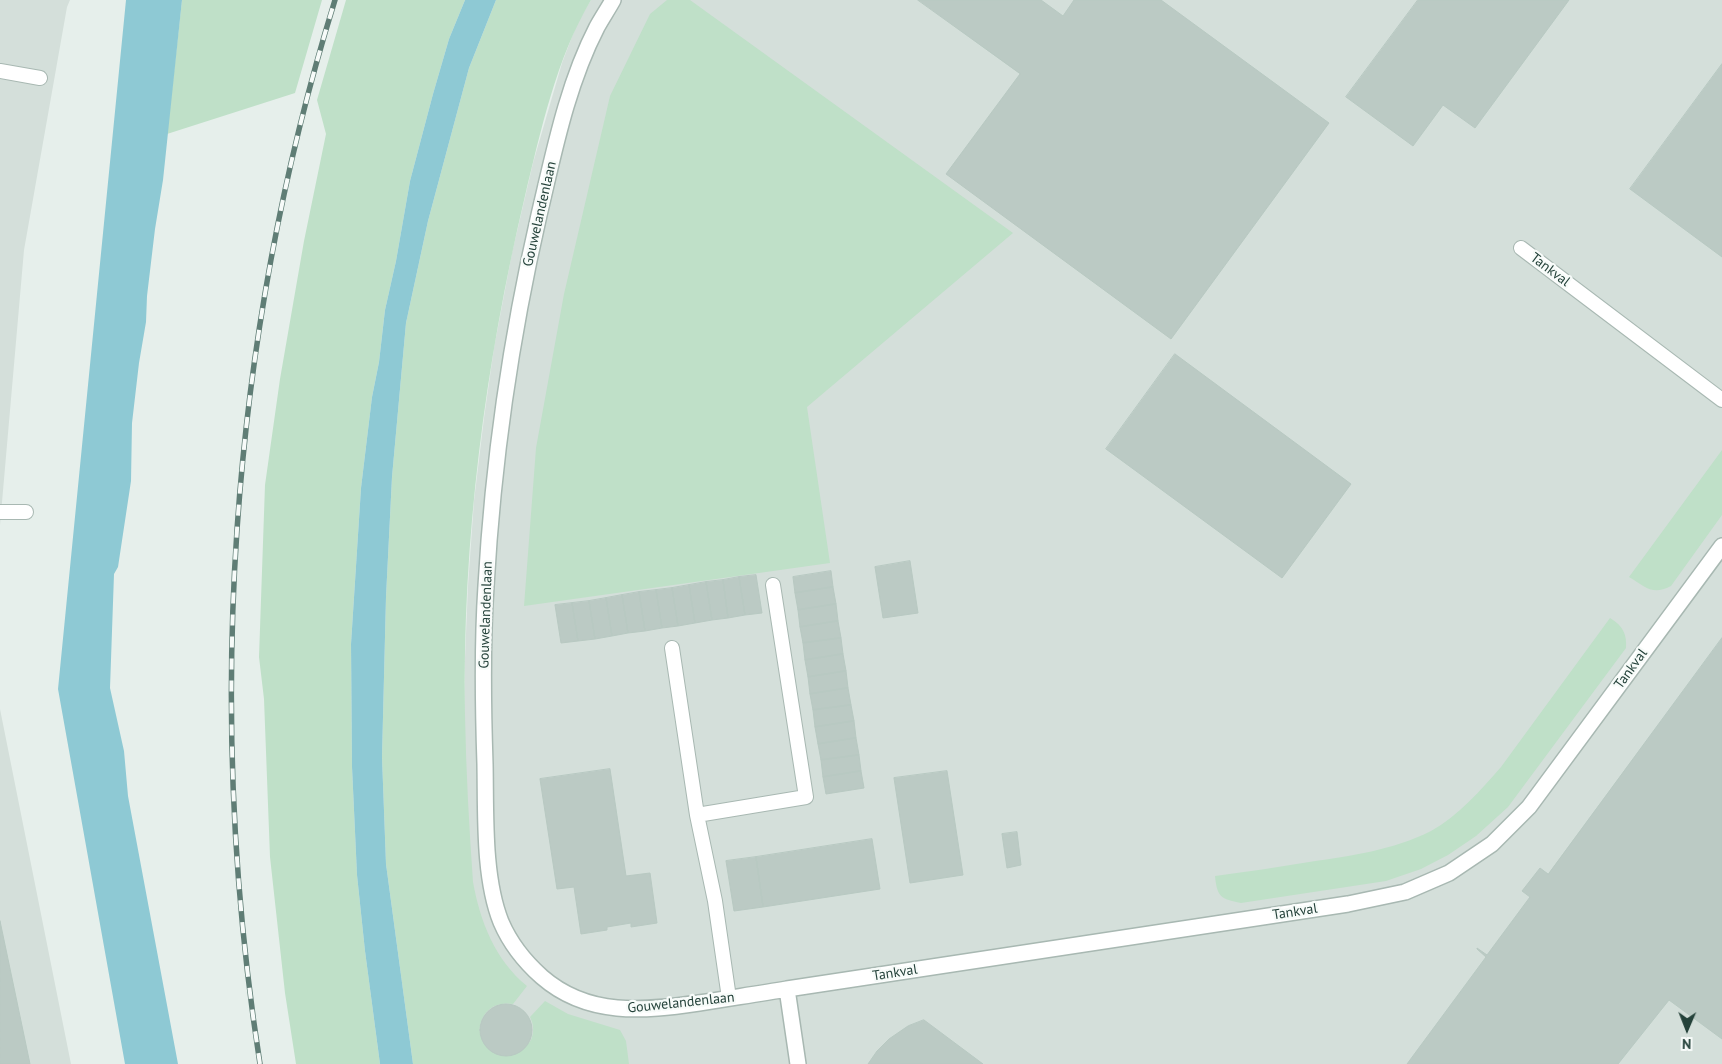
<!DOCTYPE html>
<style>
body{margin:0}
#map{position:relative;width:1722px;height:1064px;overflow:hidden;background:#e6efeb;font-family:"PT Sans",sans-serif}
canvas{display:block}
.north{position:absolute;left:1662px;top:1004px;width:50px;height:50px;-webkit-text-stroke:4px #f7fbf9;paint-order:stroke;rotate:181deg;font-size:14px;font-weight:700;line-height:20px;text-align:center;color:#24423a}
.north::after{content:'';display:block;margin:auto;width:18px;height:22px;background:#24423a;clip-path:polygon(50% 0,100% 100%,50% 72%,0 100%)}
</style>
<div id="map">
<canvas width="1722" height="1064"></canvas>
<div class="north">N</div>
</div>
<script>
const ctx = document.querySelector('canvas').getContext('2d');
ctx.lineJoin = 'round';
function fillPath(path, color) { ctx.fillStyle = color; ctx.fill(path, 'evenodd'); }
function trace(path, color, width, dash) { ctx.strokeStyle = color; ctx.lineWidth = width; ctx.lineCap = dash ? 'butt' : 'round'; ctx.setLineDash(dash || []); ctx.stroke(path); }
function label(font, color, halo, rows, align = 'center') {
  ctx.font = font + ' "PT Sans",sans-serif'; ctx.lineWidth = 4.5; ctx.setLineDash([]); ctx.textBaseline = 'middle'; ctx.strokeStyle = halo; ctx.fillStyle = color; for (const [text, x, y, turn = 0] of rows) {
    ctx.save(); ctx.translate(x, y); ctx.rotate((+turn || 0) * Math.PI / 180); ctx.textAlign = isNaN(turn) ? turn : align; if (halo) ctx.strokeText(text, 0, 0); ctx.fillText(text, 0, 0); ctx.restore();
  }
}
fillPath(new Path2D(`
 M0 0H70L67 7 24 250 0 525Z
 M591 0H1722V1064H461L465 658 468 586 474 501 484 418 494 348 512 253 533 163 562 63 578 21Z
 M0 709 71 1064H0Z`), '#d4dfda');
fillPath(new Path2D(`
 M182 0H322L295 93 167 134Z
 M346 0H465L449 39 433 94 410 181 396 261 385 310 379 362 372 397 361 488 351 644 352 767 357 875 365 951 380 1064H296L285 993 270 857 264 699 259 657 265 485 280 379 304 241 326 134 317 100Z
 M496 0H591C556 59 541 130 525 196 485 365 462 541 465 715 466 770 469 826 473 882 480 921 495 960 527 986L513 1004C503 1002 491 1005 485 1014 463 1047 516 1064 531 1040 534 1032 534 1025 530 1017L545 1001 568 1014 620 1030 626 1041 629 1064H413L386 864 382 757 386 597 392 477 406 323 428 221 469 68Z
 M667 0H690L1013 233 807 407 830 563 524 606 536 448 564 294 610 96 650 14Z
 M1722 450V515L1671 586C1652 596 1646 587 1629 577Z
 M1610 618C1623 626 1627 634 1626 648L1508 807 1476 836 1448 855 1421 869 1386 881 1241 903C1221 899 1217 897 1215 876 1246 872 1278 867 1309 862 1351 856 1393 850 1431 831 1458 816 1481 790 1501 767Z`), '#bfe0c8');
fillPath(new Path2D(`
 M126 0H182L163 180 155 229 147 296 146 322 139 363 132 423 131 481 118 567 114 574 110 688 124 751 128 796 178 1064H125L58 689Z
 M465 0H496L469 68 428 221 406 323 392 477 386 597 382 757 386 864 413 1064H380L365 951 357 875 352 767 351 644 361 488 372 397 379 362 385 310 396 261 410 181 433 94 449 39Z`), '#8ec9d4');
const building = new Path2D(`
 M918 0H1041L1063 16 1074 0H1161L1329 123 1171 339 946 174 1020 74Z
 M1418 0H1569L1475 128 1443 105 1413 146 1346 97Z
 M1722 64V257L1630 189Z
 M1175 354 1351 484 1282 578 1106 449Z
 M910 561 918 613 883 618 875 567Z
 M831 571 833 587 795 593 793 577Z
 M756 575 762 613 745 615 739 577Z
 M739 577 745 615 728 618 723 580Z
 M723 580 728 618 712 620 706 582Z
 M706 582 712 620 695 623 689 585Z
 M689 585 695 623 678 626 672 588Z
 M833 587 836 604 798 610 795 593Z
 M672 588 678 626 662 628 656 590Z
 M656 590 662 628 645 631 639 592Z
 M639 592 645 631 628 633 622 595Z
 M622 595 628 633 612 636 606 598Z
 M606 598 612 636 595 639 589 601Z
 M589 601 595 639 578 641 572 603Z
 M572 603 578 641 561 643 555 605Z
 M836 604 838 621 800 627 798 610Z
 M838 621 841 638 803 643 800 627Z
 M841 638 843 654 805 660 803 643Z
 M1722 638V1039L1669 1000 1618 1064H1407L1486 957 1477 949V948L1487 955 1530 897 1522 891 1540 868 1548 874Z
 M843 654 846 671 808 677 805 660Z
 M846 671 848 688 810 694 808 677Z
 M848 688 851 705 813 710 810 694Z
 M851 705 854 721 815 727 813 710Z
 M854 721 856 738 818 744 815 727Z
 M856 738 859 755 821 760 818 744Z
 M859 755 861 771 823 777 821 760Z
 M610 769 626 876 650 873 657 923 631 927V923L607 927V930L581 934 574 887 557 889 540 779Z
 M861 771 864 788 826 794 823 777Z
 M947 771 963 875 910 883 894 778Z
 M1017 832 1021 865 1007 868 1002 834Z
 M872 839 880 889 763 907 756 857Z
 M756 857 763 907 734 911 726 861Z
 M0 921 30 1064H0Z
 M480 1030a26 26 0 1 1 52 0a26 26 0 1 1-52 0Z
 M924 1020 983 1064H868L877 1051 889 1039 908 1026Z`);
fillPath(building, '#bbcac4');
trace(building, '#b8c9c2', 1);
const lane = new Path2D(`
 M0 71 40 78
 M1521 248 1722 400
 M0 512H26
 M672 648 697 815 715 901 729 998
 M697 815 806 797 773 585`);
const street = new Path2D(`
 M613 0C608 9 602 18 597 27 567 85 554 152 539 215 511 337 493 461 486 586 482 645 483 705 485 764 486 813 483 877 501 922 510 943 525 962 542 977 588 1017 644 1011 699 1003 729 998 758 994 787 989
 M798 1064 787 989 1348 904 1405 892 1449 873 1492 844 1529 807 1722 546`);
trace(lane, '#a8b8b2', 16);
trace(street, '#a8b8b2', 18);
trace(lane, '#fff', 14);
trace(street, '#fff', 15);
const rail = new Path2D(`
 M260 1064C205 711 229 342 335 0`);
trace(rail, '#5f7d75', 5.5);
trace(rail, '#f7fbf9', 4, [11]);
label('14px', '#24423a', '#f7fbf9', [
 ["Gouwelandenlaan",540,214,-77],
 ["Tankval",1550,270,37],
 ["Gouwelandenlaan",486,615,-88],
 ["Tankval",1631,669,-54],
 ["Tankval",1295,912,-9],
 ["Tankval",895,973,-9],
 ["Gouwelandenlaan",681,1003,-6]
]);
</script>
